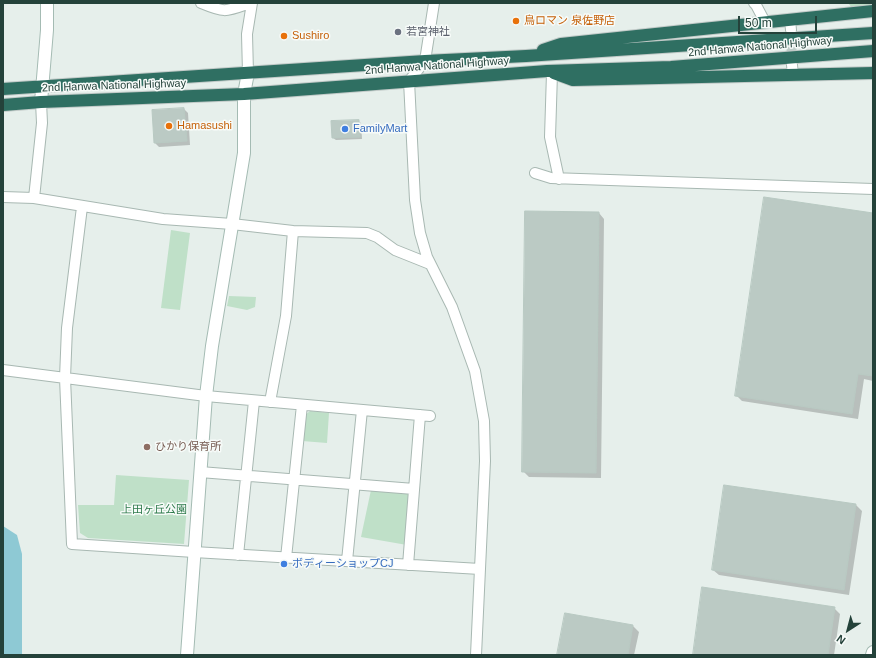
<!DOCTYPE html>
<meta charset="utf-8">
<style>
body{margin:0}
#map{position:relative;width:876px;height:658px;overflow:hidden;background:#e6efeb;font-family:Arial,sans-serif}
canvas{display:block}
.frame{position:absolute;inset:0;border:4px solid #24423a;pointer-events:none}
.north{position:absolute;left:828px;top:610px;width:40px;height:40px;-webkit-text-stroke:3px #f7fbf9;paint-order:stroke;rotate:216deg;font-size:11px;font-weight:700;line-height:16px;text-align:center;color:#24423a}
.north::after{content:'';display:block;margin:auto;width:14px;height:18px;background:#24423a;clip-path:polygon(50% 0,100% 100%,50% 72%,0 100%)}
.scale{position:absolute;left:738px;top:16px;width:79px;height:18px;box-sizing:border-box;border:2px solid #24423a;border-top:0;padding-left:5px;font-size:12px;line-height:14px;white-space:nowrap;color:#24423a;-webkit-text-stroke:3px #f7fbf9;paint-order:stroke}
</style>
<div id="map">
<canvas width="876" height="658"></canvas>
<div class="frame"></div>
<div class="north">N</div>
<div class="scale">50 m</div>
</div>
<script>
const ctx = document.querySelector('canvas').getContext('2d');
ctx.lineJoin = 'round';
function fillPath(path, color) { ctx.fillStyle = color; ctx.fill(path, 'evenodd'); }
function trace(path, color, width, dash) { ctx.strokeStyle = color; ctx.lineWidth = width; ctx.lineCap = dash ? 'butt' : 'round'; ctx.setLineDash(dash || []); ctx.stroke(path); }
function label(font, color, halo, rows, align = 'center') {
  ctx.font = font + ' Arial,"Noto Sans JP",sans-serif'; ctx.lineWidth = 3; ctx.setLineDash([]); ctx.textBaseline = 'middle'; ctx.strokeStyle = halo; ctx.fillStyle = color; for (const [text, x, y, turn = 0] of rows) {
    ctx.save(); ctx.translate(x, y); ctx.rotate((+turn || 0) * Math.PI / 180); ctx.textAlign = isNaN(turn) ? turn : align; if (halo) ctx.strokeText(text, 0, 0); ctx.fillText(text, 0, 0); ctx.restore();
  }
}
fillPath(new Path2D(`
 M848 3H873V6L853 9Z
 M171 230 190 233 180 310 161 308Z
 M229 296 256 297 255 307 247 310 227 306Z
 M310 411 329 413 327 443 302 441 304 416Z
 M116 475 189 480 184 544 88 538 80 533 78 505H114Z
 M371 490 410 492 407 545 361 537Z`), '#bfe0c8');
fillPath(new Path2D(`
 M3 526 17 535 22 554V655H3Z`), '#8ec9d4');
fillPath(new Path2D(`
 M184 109 188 113 190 145 159 147 155 143Z
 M358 121 361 123 362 139 336 140 333 138Z
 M599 213 604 219 601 478 529 477 523 471Z
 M873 214V381L864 379 858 419 742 401 736 395Z
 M856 505 862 511 849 595 719 575 713 570Z
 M834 608 840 614 834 655H694Z
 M633 626 639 632 634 655H558Z`), '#0003');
const building = new Path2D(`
 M184 108 187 141 154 143 152 110Z
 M359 120 360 137 332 138 331 121Z
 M764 197 873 213V376L858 374 852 414 735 396Z
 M525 211 599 212 596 473 522 472Z
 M724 485 856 504 844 590 712 570Z
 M702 587 835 607 828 655H693Z
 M565 613 633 625 628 655H557Z`);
fillPath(building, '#bbcac4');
trace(building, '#b8c9c2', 1);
trace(new Path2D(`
 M791 32 792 64`), '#bfccc8', 10, [10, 5]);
const street = new Path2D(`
 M201 3C225 13 225 12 250 3
 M434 3 425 61 409 81 415 200 420 233 427 257 452 307 475 371 484 421 485 461 476 655
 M754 3 756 5 765 22
 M790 20 791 30
 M792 65 793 75
 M248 73 247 34 252 3
 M552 73 550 137 559 179
 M535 173 551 178 873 189
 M3 197 34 198 163 219 232 224 293 231 367 233 377 237 395 250 430 264
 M34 198 42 123 41 102
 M82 207 67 328 65 378 72 544 194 552 480 569
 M3 370 206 396 430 416
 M270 402 286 316 293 231
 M200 472 414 489
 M238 555 254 401
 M286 558 302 405
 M347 561 362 410
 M408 565 420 415`);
const secondary = new Path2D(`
 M41 102 47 30V3
 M187 655 206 396 212 346 244 153V94L248 73
 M872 655 873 652`);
const highway = new Path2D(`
 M543 50 561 44 873 11
 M554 73 573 80 873 73
 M3 89 425 61 526 56 873 33
 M3 105 41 102 244 94 547 71 671 67 873 51`);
trace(street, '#a8b8b2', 12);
trace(secondary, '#a4bbb3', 14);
trace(highway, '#c2cac8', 14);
trace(street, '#fff', 10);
trace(secondary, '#fff', 12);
trace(highway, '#2f6f62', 12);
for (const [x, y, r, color] of [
 [516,21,4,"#e8710a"],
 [398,32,4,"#6b7280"],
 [284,36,4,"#e8710a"],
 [169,126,4,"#e8710a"],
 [345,129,4,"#3f7fe0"],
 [147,447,4,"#8d6e63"],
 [284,564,4,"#3f7fe0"]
]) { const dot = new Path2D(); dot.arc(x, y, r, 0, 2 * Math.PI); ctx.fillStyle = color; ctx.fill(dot); trace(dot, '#f7fbf9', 1.5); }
label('11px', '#c56008', '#f7fbf9', [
 ["鳥ロマン 泉佐野店",524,21],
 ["Sushiro",292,36],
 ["Hamasushi",177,126]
], 'left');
label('11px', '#5b616d', '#f7fbf9', [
 ["若宮神社",406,32]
], 'left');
label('11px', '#24423a', '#f7fbf9', [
 ["2nd Hanwa National Highway",760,47,-5],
 ["2nd Hanwa National Highway",437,66,-4],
 ["2nd Hanwa National Highway",114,86,-2]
]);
label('11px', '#366cbe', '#f7fbf9', [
 ["FamilyMart",353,129],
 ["ボディーショップCJ",292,564]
], 'left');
label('11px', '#785e54', '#f7fbf9', [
 ["ひかり保育所",155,447]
], 'left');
label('11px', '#2d7a4b', '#f7fbf9', [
 ["上田ヶ丘公園",154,510]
]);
</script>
